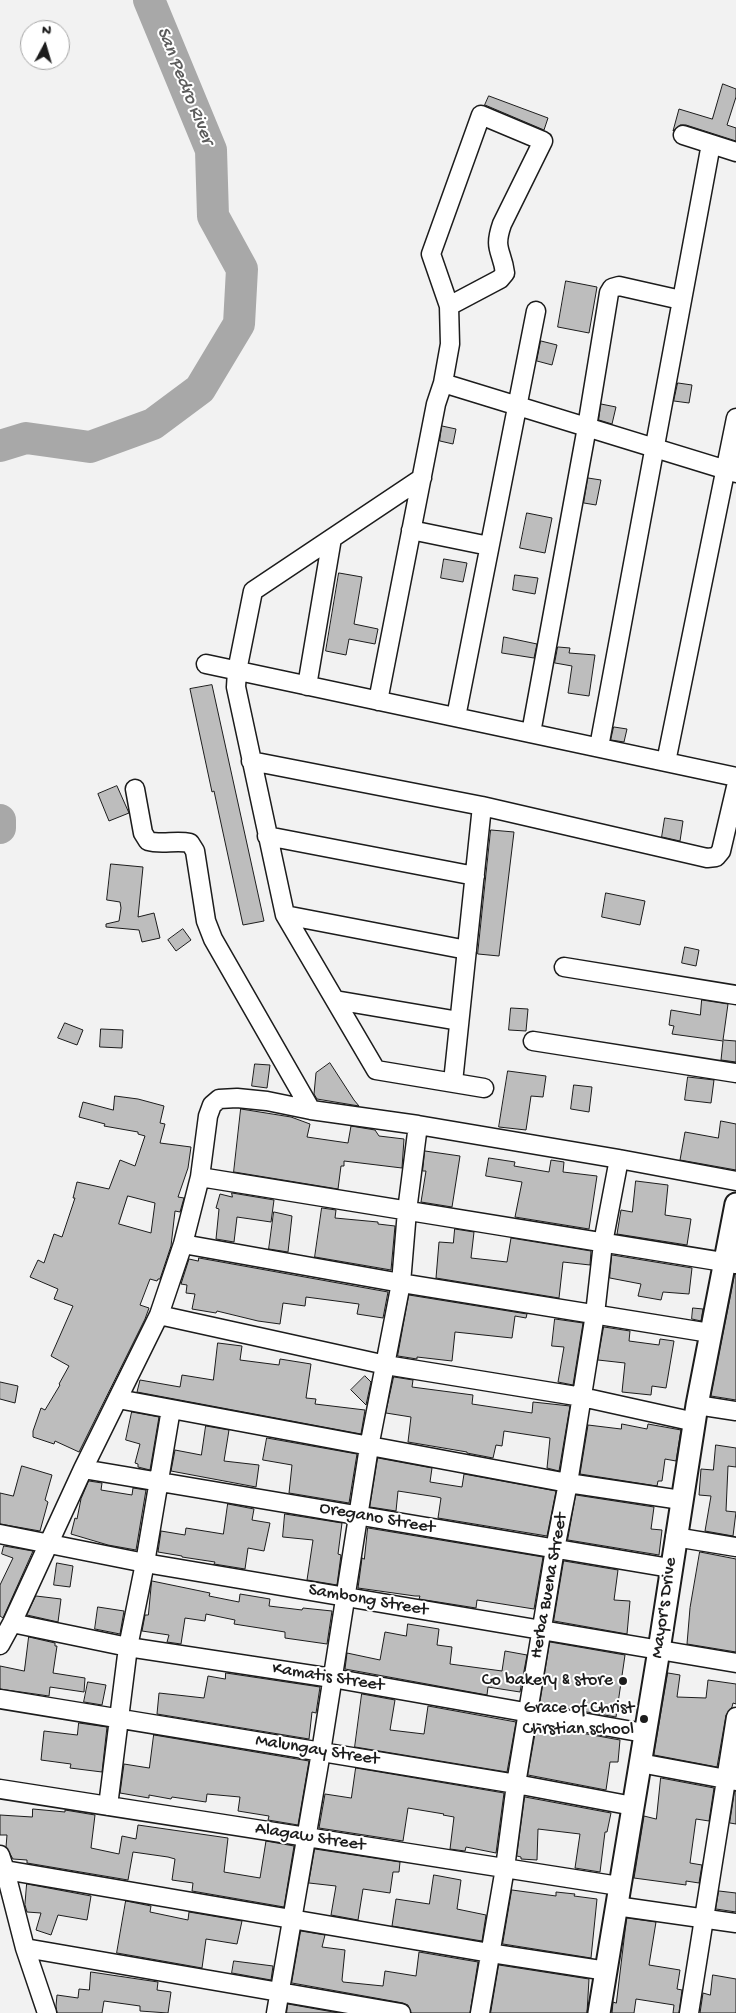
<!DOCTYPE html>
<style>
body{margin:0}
#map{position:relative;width:736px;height:2013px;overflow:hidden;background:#f2f2f2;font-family:"Gochi Hand",sans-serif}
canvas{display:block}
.north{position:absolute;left:20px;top:20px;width:50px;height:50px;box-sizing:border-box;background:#fff;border:1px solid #a4a4a4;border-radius:50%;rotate:6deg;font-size:14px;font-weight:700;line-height:20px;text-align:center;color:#1c1c1c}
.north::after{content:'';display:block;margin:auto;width:18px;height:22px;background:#1c1c1c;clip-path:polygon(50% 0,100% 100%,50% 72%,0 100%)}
</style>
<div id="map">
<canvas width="736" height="2013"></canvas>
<div class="north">N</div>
</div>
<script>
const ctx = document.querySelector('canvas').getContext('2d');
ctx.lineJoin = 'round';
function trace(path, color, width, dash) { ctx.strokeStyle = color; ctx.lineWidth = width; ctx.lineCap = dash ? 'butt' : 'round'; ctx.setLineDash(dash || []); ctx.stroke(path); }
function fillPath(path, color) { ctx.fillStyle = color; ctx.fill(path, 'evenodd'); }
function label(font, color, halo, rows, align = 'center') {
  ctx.font = font + ' "Gochi Hand",sans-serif'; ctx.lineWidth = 4; ctx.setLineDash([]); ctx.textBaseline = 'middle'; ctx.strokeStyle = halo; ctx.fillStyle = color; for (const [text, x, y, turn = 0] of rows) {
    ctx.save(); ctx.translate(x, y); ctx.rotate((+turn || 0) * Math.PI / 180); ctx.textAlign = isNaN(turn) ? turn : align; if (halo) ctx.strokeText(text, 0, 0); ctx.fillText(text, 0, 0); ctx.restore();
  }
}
trace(new Path2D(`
 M0 446 26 438 90 447 153 424 200 389 239 324 242 269 213 216 211 150 149 0
 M0 820V828`), '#a8a8a8', 32);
const building = new Path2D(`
 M723 84 736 89V97L727 125 736 128V141L686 125H680L673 131 679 109 712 119Z
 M489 96 548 118 544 130 485 105Z
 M566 281 597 287 589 333 558 327Z
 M541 341 557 345 552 365 537 361Z
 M678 383 692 385 689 403 674 401Z
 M601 404 616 407 612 424 599 420Z
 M442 426 456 429 453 444 440 441Z
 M588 478 601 480 596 505 584 503Z
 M527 513 552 518 545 553 520 548Z
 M444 559 467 563 463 582 441 578Z
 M339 573 362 577 354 624 378 629 375 644 349 639 346 655 326 651Z
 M515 575 538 578 535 594 513 590Z
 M504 637 537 644 534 658 502 653Z
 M558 647 570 648 569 653 595 655 589 696 568 693 572 666 555 663Z
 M212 685 264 921 243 925 214 791 212 792 190 689Z
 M614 727 627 729 624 742 611 740Z
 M117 786 129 813 109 821 98 794Z
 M665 818 683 821 680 841 662 837Z
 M491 830 514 832 499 956 478 954Z
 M111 864 143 867 138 917 154 913 160 938 142 942 139 930 106 927V924L119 921 121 908 120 902 107 900Z
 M606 893 645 901 640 925 602 917Z
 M183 929 191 940 176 951 168 940Z
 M685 947 699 950 696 966 682 963Z
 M702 1000 728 1004 723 1040 736 1041V1062L721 1060 723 1041 672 1034 674 1026 669 1025 671 1010 700 1015Z
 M511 1008 528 1009 526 1031 509 1030Z
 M65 1023 83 1030 77 1045 58 1038Z
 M101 1029 123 1030 122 1048 100 1047Z
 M330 1063 354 1100 359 1106 317 1099 314 1094 316 1073Z
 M255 1064 270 1065 267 1088 252 1086Z
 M508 1071 546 1076 543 1097 531 1096 526 1130 499 1127Z
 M688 1077 714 1080 711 1103 685 1100Z
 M574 1085 592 1087 589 1112 571 1109Z
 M115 1096 138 1099 164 1106 160 1123 165 1124 160 1143 191 1147 188 1168 178 1197 184 1198 180 1212 175 1211 171 1246 160 1279H158L157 1281 150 1279 140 1305 149 1308 145 1319 79 1452 55 1441 54 1444 33 1437V1431L41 1408 45 1410 60 1385 59 1384 69 1366 51 1356 73 1306 54 1299 58 1289 30 1277 38 1260 44 1263 54 1234 62 1237 75 1198H73L77 1182 109 1189 120 1160 135 1166 145 1136 138 1134V1132L104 1126 105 1124 79 1117 83 1102 113 1110ZM128 1196 155 1203 151 1233 119 1224Z
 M241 1109 291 1117 310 1124 307 1137 348 1143 351 1126 375 1130 379 1136 404 1139 402 1168 344 1161V1166H341L338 1189 234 1172Z
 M721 1121 736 1124V1170L680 1160 685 1132 718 1138Z
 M425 1151 460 1156 452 1207 421 1202 426 1171H423Z
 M489 1158 515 1162 514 1166 549 1172 551 1160 564 1162 563 1172 597 1176 589 1229 515 1217 522 1182 486 1176Z
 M636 1181 668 1185 665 1215 691 1219 687 1245 617 1234 621 1210 632 1212Z
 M232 1193 274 1200 271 1222 237 1217 234 1242 216 1239 219 1209 216 1208 220 1194 232 1197Z
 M322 1208 336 1210 335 1218 378 1222V1224L395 1226 391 1270 315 1257Z
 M274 1212 292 1216 288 1252 269 1249Z
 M455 1229 474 1232 471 1258 507 1262 511 1238 591 1251 590 1265 563 1262 559 1298 436 1278 439 1242 453 1243Z
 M612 1255 692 1268 689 1294 663 1292 661 1300 638 1296 641 1284 610 1278Z
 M199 1258 388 1292 383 1318 357 1314 359 1304 306 1297 305 1306 283 1303 280 1324 258 1321 217 1311 216 1313 192 1309 195 1294 186 1293 187 1285 181 1284 189 1259 198 1261Z
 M735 1274H736V1400L711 1396Z
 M409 1295 527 1314 526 1318 515 1316 512 1338 455 1332 452 1361 417 1357V1359L398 1356Z
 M693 1308 703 1309 701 1321 692 1319Z
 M555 1319 583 1323 573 1385 558 1382 564 1347 552 1346Z
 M604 1327 630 1331 629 1341 659 1345 660 1339 674 1341 666 1388 652 1386 651 1395 622 1392 625 1363 598 1360Z
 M218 1343 242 1346 240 1360 279 1365 280 1359 311 1364 306 1398 316 1399 315 1404 365 1410 361 1434 137 1392 140 1380 180 1387 182 1375 213 1380Z
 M365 1376 371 1382 366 1405 351 1390Z
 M394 1377 413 1380 412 1387 473 1395 472 1404 532 1413 533 1402 570 1406 559 1471 547 1468 550 1438 504 1431 502 1446 496 1445 493 1458 467 1453V1452L408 1442 411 1417 386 1413Z
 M0 1382 18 1386 15 1403 0 1399Z
 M132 1412 159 1417 150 1470 138 1467V1464L135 1463 140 1444 126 1440Z
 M622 1424 647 1429 648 1424 681 1430 676 1461 665 1459 662 1481H658L657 1486 580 1474 588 1425 621 1429Z
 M206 1426 229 1430 224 1461 259 1465 256 1487 171 1471 175 1450 201 1455Z
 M267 1438 357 1454 349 1503 289 1493 292 1465 263 1460Z
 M716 1445 736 1448V1467L728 1466 726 1511 736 1512 733 1536 705 1531 711 1496 699 1495 701 1469 713 1470Z
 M378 1458 432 1468 430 1482 462 1487 464 1474 556 1491 547 1536 438 1518 441 1498 437 1497 398 1491 396 1511 370 1507Z
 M22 1466 52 1475 45 1500 48 1502 40 1531 0 1524V1493L13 1496Z
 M89 1481 102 1483 101 1490 132 1495 133 1488 146 1490 136 1550 108 1545 71 1534 75 1518 77 1519 81 1499Z
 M576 1495 654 1507 651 1529 662 1530 659 1555 568 1540Z
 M228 1504 254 1509 252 1520 270 1523 264 1551 248 1548 245 1569 214 1564 215 1562 182 1557V1556L158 1552 161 1531 185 1535 186 1528 223 1534Z
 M285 1514 342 1523 338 1554 341 1555 337 1585 307 1580 313 1540 283 1537Z
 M368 1528 543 1557 534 1609 477 1600 476 1608 419 1599 420 1596H415L358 1588 362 1558 364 1559Z
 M4 1546 33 1551 3 1618 0 1616V1585L13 1558 2 1554Z
 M700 1552 736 1559V1652L687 1644 690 1608Z
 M564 1561 618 1570 614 1600 630 1601 627 1634 554 1621Z
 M57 1563 73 1566 70 1587 54 1585Z
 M152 1581 210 1593 209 1596 239 1602 240 1594 270 1599 269 1606 302 1610 303 1608 332 1611 327 1644 285 1638V1632L234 1624 235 1620 206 1614 205 1621 185 1618 181 1644 167 1642 169 1635 142 1631 145 1615H148Z
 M36 1596 61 1599 58 1622 27 1615Z
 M98 1607 124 1611 120 1634 95 1629Z
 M408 1624 439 1629 437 1645 452 1647 450 1664 502 1671 505 1651 527 1655 520 1692 488 1687 487 1695 345 1669 347 1653 380 1660 385 1632 406 1636Z
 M29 1637 55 1643V1646H57L53 1673 85 1678 84 1692 50 1687 49 1696 0 1689V1666L24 1671Z
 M550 1642 625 1655 616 1717 540 1704Z
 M226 1673 320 1687 316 1713 312 1712 309 1739 157 1714 159 1693 204 1698 208 1676 225 1679Z
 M668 1673 680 1675 677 1697 706 1698 708 1680 736 1684V1704L733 1703 732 1707 726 1715 717 1767 654 1755Z
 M88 1682 106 1685 102 1705 84 1702Z
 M362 1694 395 1700 390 1730 424 1734 428 1706 516 1722 507 1772 355 1747Z
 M79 1723 107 1727 102 1772 70 1768 71 1764 41 1760 44 1731 77 1735Z
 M537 1725 620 1740 618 1762H610L606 1790 528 1775Z
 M154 1735 309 1761 298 1825 268 1820 269 1816 238 1811 240 1797 207 1794 206 1802 172 1797 171 1799 149 1795V1798L120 1793 124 1764 149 1768Z
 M356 1768 504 1793 496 1853 466 1847 465 1851 450 1849 454 1817 443 1815 444 1814 408 1808 403 1841 319 1828 325 1794 351 1798Z
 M661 1778 714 1788 709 1821 696 1819 690 1863 702 1865 699 1883 686 1881V1885L634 1878 644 1816 656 1819Z
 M735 1791H736V1824L730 1823Z
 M525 1797 611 1813 607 1832H605L600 1872 575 1868 580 1834 538 1829 537 1860 521 1859V1857L517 1856Z
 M33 1809 65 1812V1810L95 1815 91 1848 119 1854 122 1836 136 1839 138 1825 228 1838 224 1872 260 1878 266 1841 294 1846 284 1907 192 1891 193 1883 172 1880 175 1859 168 1857 133 1852 128 1880 27 1863V1860L13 1859 6 1847 7 1835H0V1815L32 1817Z
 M315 1849 400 1862 399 1872H393L390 1893 363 1889 358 1920 331 1915 336 1886 309 1883Z
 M434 1875 461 1880 457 1909 486 1915 482 1941 392 1926 396 1899 429 1904Z
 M27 1884 91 1896 87 1920 58 1915 51 1935 36 1930 41 1913 27 1912 25 1905Z
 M512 1890 556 1896V1892L575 1894 574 1896 597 1899 591 1958 503 1944Z
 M719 1891 736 1893V1912L716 1909Z
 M126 1901 151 1906 150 1912 188 1920 189 1912 242 1921 237 1944 206 1939 202 1968 117 1953Z
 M627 1918 656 1922 649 1965 680 1970 677 1989 682 1990 679 2013H673L674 2005 636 1999 634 2013H612L613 2002 616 2003Z
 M301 1931 325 1935 322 1947 345 1950 342 1980 343 1982 383 1986 385 1971 416 1976 419 1952 478 1962 470 2013H411L408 2005 403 2003 292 1983Z
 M234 1961 273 1966 271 1980 232 1973Z
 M499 1965 589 1979 587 2013H491Z
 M91 1972 158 1982 157 1990 171 1992 168 2013 140 2011V2006L104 2001 102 2013H57L56 2006 57 1995 78 1998 79 1989 89 1990Z
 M713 1975 736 1979V2013H700L703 1993 710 1995Z
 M288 2004 339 2013H287Z`);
fillPath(building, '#bdbdbd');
trace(building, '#1c1c1c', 1);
const minor = new Path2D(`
 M481 115 543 141 502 224C493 250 502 250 505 273L500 279 449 306 431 254Z
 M683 135 736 152
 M449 306 450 344 443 383 736 473
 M422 478 253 591 237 671 236 687 285 915 376 1070 484 1088
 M411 530 489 546
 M206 664 736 777
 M307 686 332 538
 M378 701 436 404 443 383
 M456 717 536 311
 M531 733 587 427 609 293 612 288 619 286 681 300
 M599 747 711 144
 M251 761 482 806 707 858 716 857 721 851 736 787
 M666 762 736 418
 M135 789 143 833 148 841C161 845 176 840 190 843L195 851 206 921 213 939 311 1110
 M267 836 475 876
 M285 915 467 950
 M564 967 736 995
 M335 1000 459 1021
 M533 1041 736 1073
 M453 1082 482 806
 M200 1177 736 1264
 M183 1244 401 1283 710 1333
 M159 1315 386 1365 582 1397 695 1422
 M118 1399 568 1483 681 1500
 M697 1405 736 1411
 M83 1469 670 1568
 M0 1534 145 1563 736 1663
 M675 1537 736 1547
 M12 1623 128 1647 332 1678 644 1733
 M0 1645 12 1623 83 1469 159 1315 183 1244 200 1177 208 1116 212 1105 219 1099 237 1098 267 1101 311 1110 418 1125 619 1159 736 1181
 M0 1699 516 1784 633 1806
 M640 1763 736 1781
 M0 1789 619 1886
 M108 1806 128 1647 145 1563 171 1409
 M0 1855 5 1870 25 1948 47 2013
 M5 1870 490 1953 607 1971
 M616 1906 736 1923
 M25 1948 401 2013
 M276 2013 321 1752 369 1447 401 1283 407 1211 418 1125
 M480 2013 505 1868 516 1784 555 1549 568 1483 595 1314 603 1243 619 1159
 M689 2013 736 1717`);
const tertiary = new Path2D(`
 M599 2013 659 1650 697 1405 736 1204`);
trace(minor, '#1c1c1c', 21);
trace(tertiary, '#1c1c1c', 25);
trace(minor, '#fff', 18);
trace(tertiary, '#fff', 21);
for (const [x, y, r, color] of [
 [623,1681,5,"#1c1c1c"],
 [644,1719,5,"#1c1c1c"]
]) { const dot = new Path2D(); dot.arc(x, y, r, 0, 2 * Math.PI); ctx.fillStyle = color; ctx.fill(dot); trace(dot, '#fff', 2); }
label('18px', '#1c1c1c', '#fff', [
 ["Oregano Street",377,1519,10],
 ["Herba Buena Street",550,1586,-80],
 ["Sambong Street",368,1601,10],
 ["Mayor's Drive",665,1608,-82],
 ["Kamatis Street",328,1678,9],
 ["Malungay Street",317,1751,9],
 ["Alagaw Street",310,1838,9]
]);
label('18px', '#1c1c1c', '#fff', [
 ["Co bakery & store",613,1681],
 ["Grace of Christ",634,1709],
 ["Chrstian school",634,1730]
], 'right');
label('italic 19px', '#5b5b5b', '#fff', [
 ["San Pedro River",184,86,68]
]);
</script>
